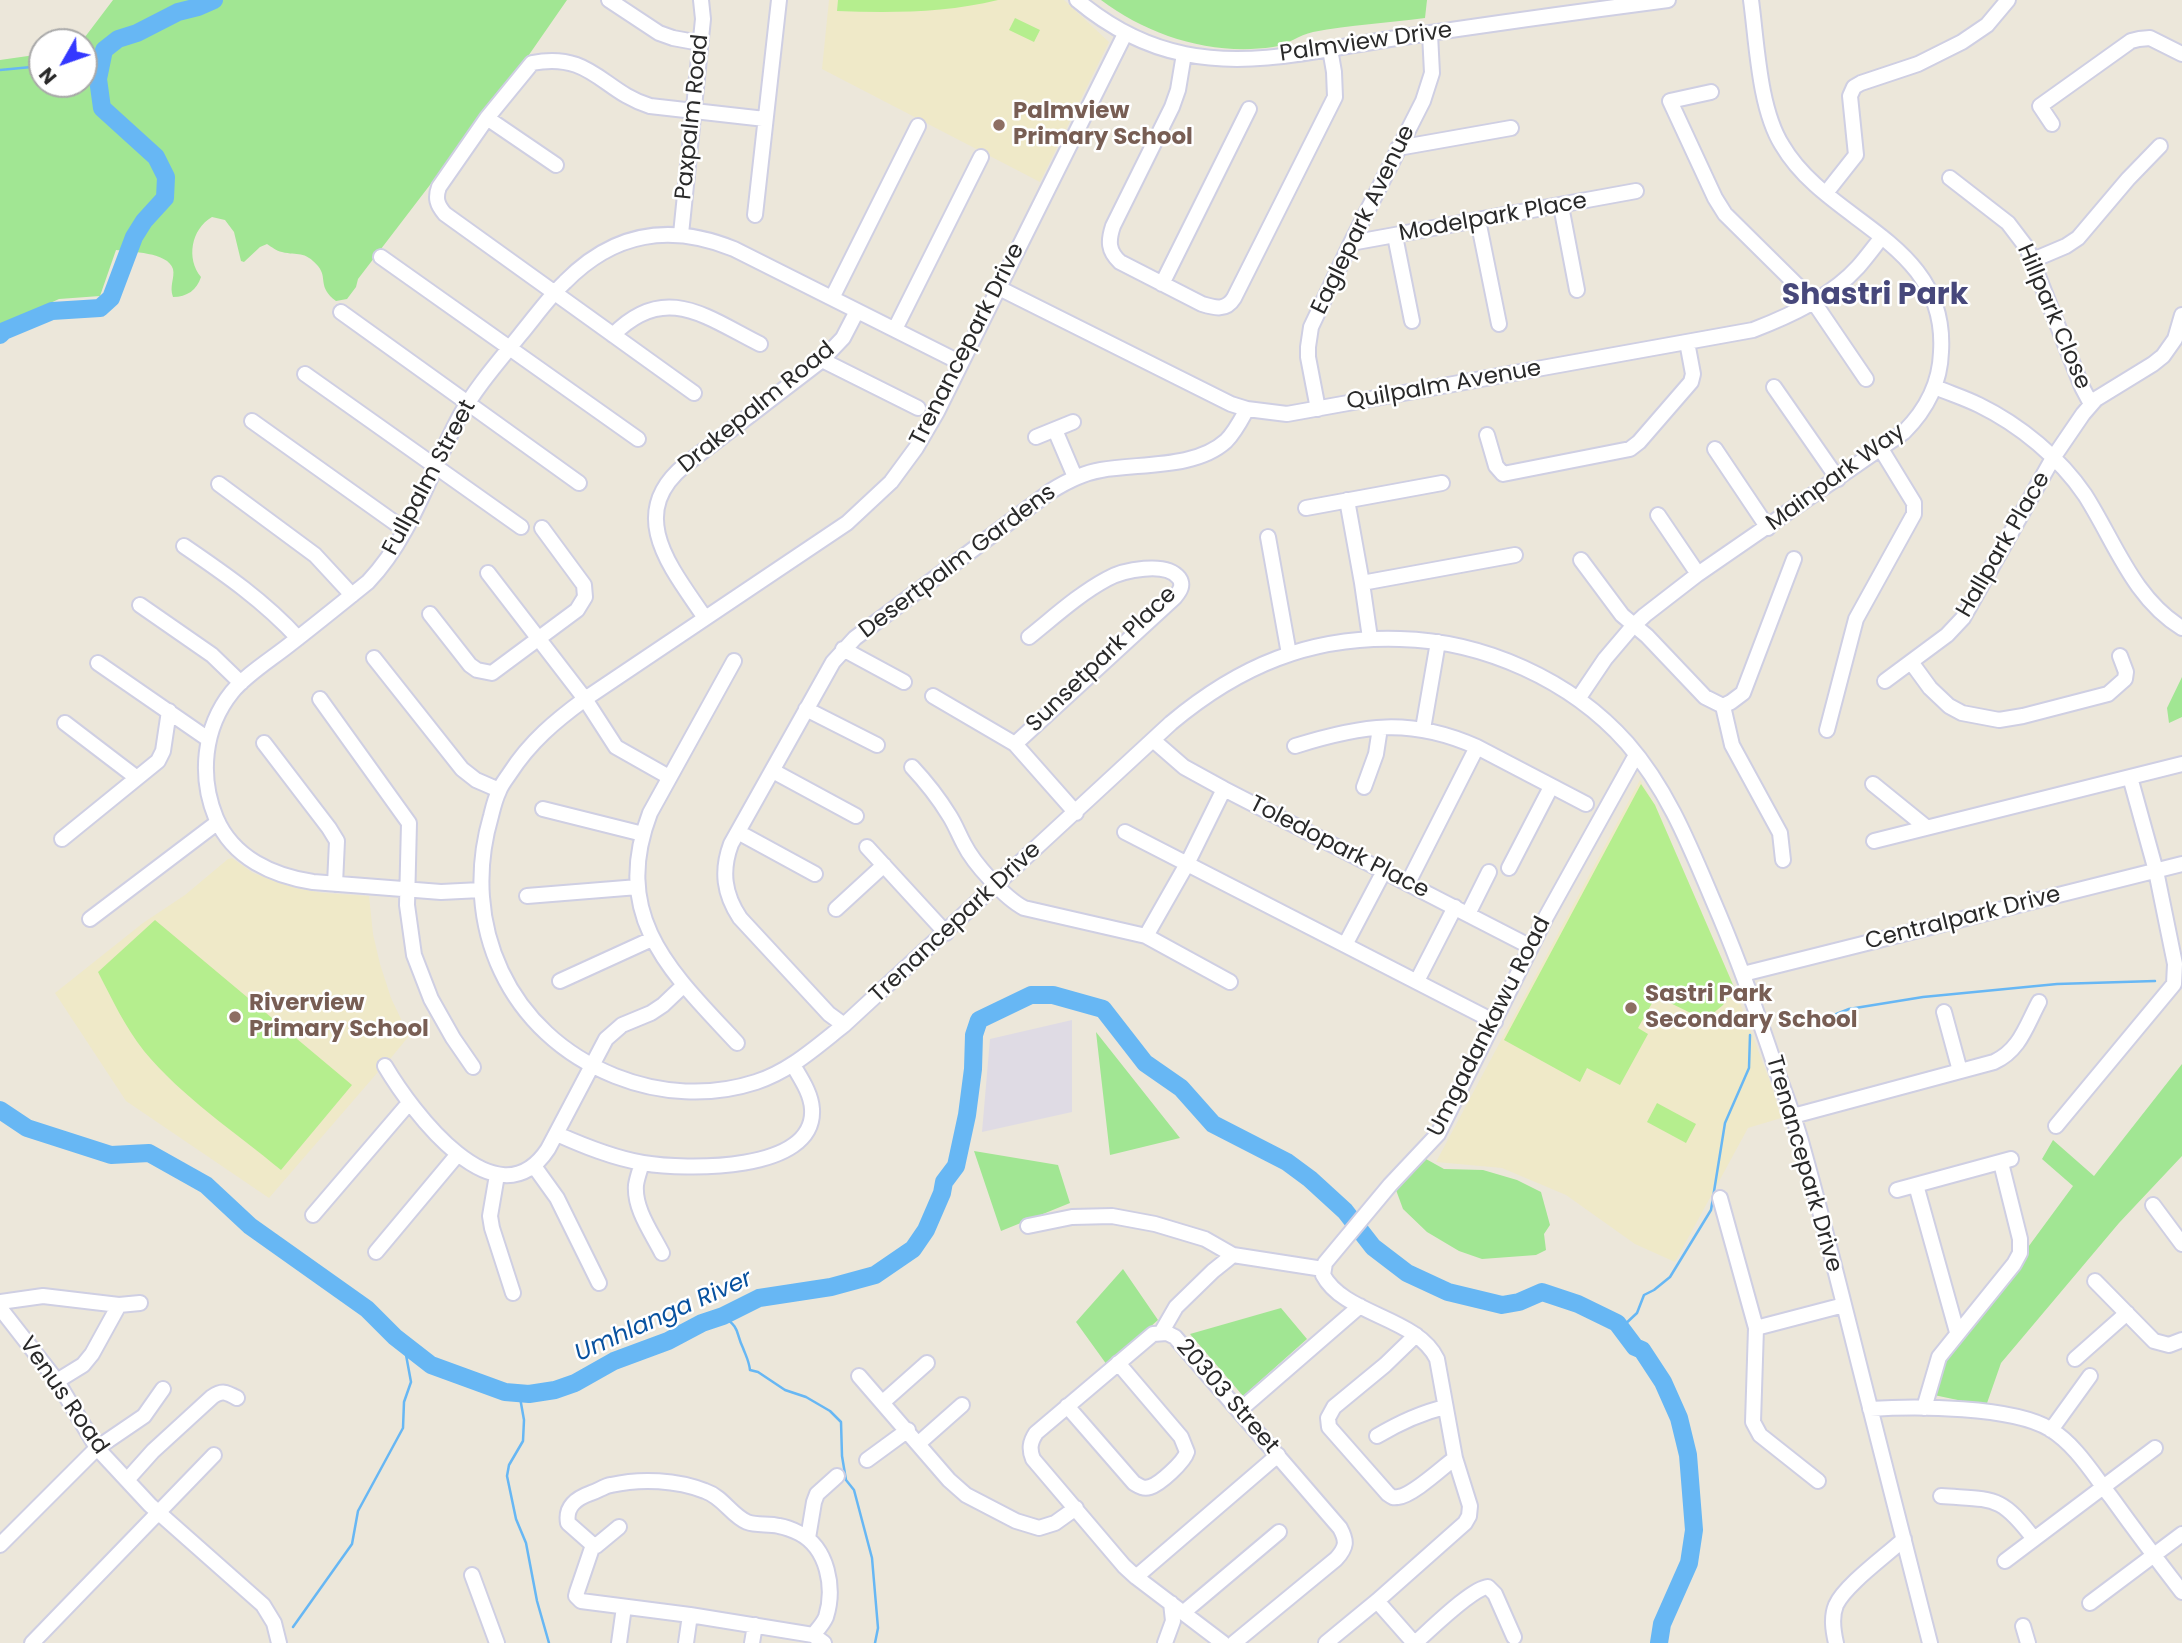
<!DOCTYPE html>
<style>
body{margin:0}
#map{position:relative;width:2182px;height:1643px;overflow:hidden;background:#ece7da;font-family:Poppins,sans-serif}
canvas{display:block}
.north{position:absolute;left:28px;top:28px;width:70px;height:70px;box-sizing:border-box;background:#fff;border:2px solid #a9a9a9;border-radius:50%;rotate:230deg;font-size:19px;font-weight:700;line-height:28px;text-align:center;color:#292929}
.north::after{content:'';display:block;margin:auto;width:24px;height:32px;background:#3438ff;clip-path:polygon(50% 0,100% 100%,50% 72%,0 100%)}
</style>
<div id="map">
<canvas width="2182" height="1643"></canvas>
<div class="north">N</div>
</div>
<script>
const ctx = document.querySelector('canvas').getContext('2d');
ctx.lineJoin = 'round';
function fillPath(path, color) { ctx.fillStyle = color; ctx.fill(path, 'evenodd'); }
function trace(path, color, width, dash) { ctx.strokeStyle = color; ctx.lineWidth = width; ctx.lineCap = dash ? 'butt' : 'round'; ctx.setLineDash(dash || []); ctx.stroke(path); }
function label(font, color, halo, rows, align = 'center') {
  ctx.font = font + ' Poppins,sans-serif'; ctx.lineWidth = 5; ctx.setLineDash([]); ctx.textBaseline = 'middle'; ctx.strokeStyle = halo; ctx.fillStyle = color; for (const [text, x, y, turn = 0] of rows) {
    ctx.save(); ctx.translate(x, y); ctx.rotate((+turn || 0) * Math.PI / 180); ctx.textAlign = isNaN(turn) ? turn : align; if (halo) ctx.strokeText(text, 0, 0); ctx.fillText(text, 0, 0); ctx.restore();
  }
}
fillPath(new Path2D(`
 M1072 1020V1112L982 1132 990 1039Z`), '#dfdbe4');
fillPath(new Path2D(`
 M829 0H1064L1109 42 1040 182 822 69Z
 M1640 780 1655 805 1734 987 1772 1087 1781 1118 1748 1128 1675 1262 1635 1244 1566 1195 1502 1168 1436 1162Z
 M232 858 253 873 296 888 323 893 369 896 373 934 380 964 391 998 409 1036 390 1059 384 1061 377 1069 378 1072 269 1198 126 1101 55 993 143 923 185 895 228 859Z`), '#efe9c8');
fillPath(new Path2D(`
 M113 0H567L524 62 358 279 356 287 347 299 336 301C317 287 328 278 318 266 304 250 298 256 282 252 276 251 272 247 267 244L260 247 244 262 241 261 234 232 225 220 212 217C191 229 186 259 201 277 197 290 187 297 173 297 169 286 175 278 173 269 168 252 131 252 116 250L100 296 59 299 0 326V60L42 54V84H84V42H77L85 37Z
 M1101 0H1427L1425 18C1388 23 1350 25 1313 32 1299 35 1287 45 1273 47 1212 56 1149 36 1101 0Z
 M2182 677V717L2169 723 2167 708Z
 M1096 1032 1180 1138 1110 1155Z
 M2182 1064V1156L2119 1223 2001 1363 1986 1406 1934 1395 1948 1356 2073 1186 2042 1159 2053 1140 2094 1176Z
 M974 1151 1058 1165 1070 1203 1001 1231Z
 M1426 1159 1444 1169 1483 1170 1517 1180 1541 1192 1550 1225 1544 1234 1546 1250 1536 1255 1482 1259 1459 1251 1427 1232 1403 1209 1396 1190Z
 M1123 1269 1158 1320 1107 1365 1076 1322Z
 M1281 1308 1307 1339 1243 1396 1190 1334Z`), '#a1e693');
fillPath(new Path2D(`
 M838 0H998C945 13 890 13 837 11Z
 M1015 18 1040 30 1034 42 1009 30Z
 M1641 784 1655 805 1734 987 1723 1005 1705 1020 1656 996 1638 1028 1648 1034 1620 1085 1587 1068 1580 1082 1504 1040Z
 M155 920 352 1085 281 1170C235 1132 182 1097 144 1051 125 1027 112 999 98 972Z
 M1657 1103 1696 1124 1686 1143 1647 1122Z`), '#b5ee8e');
trace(new Path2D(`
 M84 53 104 50
 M0 70 42 66
 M1779 1026 1819 1021 1849 1009 1923 997 2057 984 2155 981
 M723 1316C741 1329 735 1331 743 1348 746 1356 749 1361 750 1370L758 1372 785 1390 806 1397 830 1411 841 1422 842 1456 846 1480 854 1490 872 1558 878 1628 875 1643
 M1621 1328 1637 1313 1644 1295 1654 1290 1670 1277 1711 1210 1725 1123 1749 1068 1750 1035
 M519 1392 524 1420 523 1441 509 1465 507 1476 516 1519 526 1543 537 1601 549 1643
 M293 1627 352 1544 358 1511 403 1428 404 1402 411 1382 404 1344`), '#67b7f4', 2.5);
trace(new Path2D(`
 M0 335 4 331 52 311 100 308 111 298 134 237 144 221 165 198 166 177 156 157 102 108 98 79 104 50 118 39 137 33 178 12 198 7 214 0
 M0 1110 27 1128 111 1155 149 1153 206 1185 250 1226 367 1309 395 1337 431 1365 505 1392 529 1394 555 1390 575 1383 614 1361 668 1341 702 1323 723 1316 759 1298 831 1287 875 1275 913 1249 926 1230 942 1193 944 1182 956 1166 967 1115 973 1069 974 1035 979 1020 1031 995H1053L1103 1009 1145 1063 1181 1088 1213 1124 1287 1162 1310 1179 1345 1211 1373 1247 1407 1273 1448 1292 1502 1305 1519 1302 1542 1292 1578 1304 1617 1323 1635 1347 1642 1350 1663 1382 1679 1418 1688 1455 1694 1530 1689 1563 1662 1624 1659 1643`), '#67b7f4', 18);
const minor = new Path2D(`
 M609 0 659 33 673 38 700 43
 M1077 0C1108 26 1145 46 1185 54 1252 68 1324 49 1390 39 1483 25 1576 12 1668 0
 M1125 34 937 412 916 448 891 482 847 523 585 699C555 721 530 742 510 773 506 779 501 785 499 791 495 799 493 808 491 816 459 925 509 1034 615 1076 660 1094 710 1097 756 1082 790 1071 816 1047 844 1025L1171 723C1239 666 1310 636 1400 639 1484 641 1571 680 1627 743 1671 793 1694 857 1720 917 1741 967 1759 1018 1776 1069 1785 1094 1795 1119 1802 1145 1824 1223 1843 1301 1863 1380 1885 1468 1908 1555 1930 1643
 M1184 54 1178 90 1172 107 1113 226C1108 241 1108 251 1120 262L1202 304C1215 308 1226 311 1234 298L1335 97 1334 72 1330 49
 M1711 92 1670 101 1715 198 1725 214 1813 301 1866 379
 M487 118 556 165
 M2052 124 2040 106 2131 41 2139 39 2150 38 2182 54
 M1398 148 1511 128
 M1950 178 2008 223 2027 248 2082 387 2091 404
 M1826 193 1856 155 1850 96 1854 87 1861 83 1918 64 1962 42 1987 25 2008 0
 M1561 206 1577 290
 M755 215 779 0
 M1478 220 1499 324
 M681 234 703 19 701 0
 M1395 236 1412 321
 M1351 243 1636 191
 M381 257 638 439
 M2033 260 2066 246 2078 238 2128 179 2160 146
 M1162 284 1249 109
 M999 288 1231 404 1247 409 1287 414 1753 330C1790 316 1831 297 1858 267 1866 258 1874 247 1882 237
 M832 298 918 126
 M341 312 579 483
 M895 329 981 157
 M613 335C665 282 706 317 760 344
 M822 360 918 408
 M305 374 521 527
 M1774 387 1838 479
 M1935 387C1949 393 1965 398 1979 405 2020 425 2060 458 2085 495 2115 542 2133 598 2182 628
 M694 393 445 214C437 205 435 198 439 187L487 118 532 63C591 51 603 92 650 106L765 119
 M1318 409 1308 357V347L1311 327 1351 243 1423 101 1432 73 1430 34
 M252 421 405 530
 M1055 430 1075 477
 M1487 435 1496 466 1503 474 1630 449 1639 442 1691 382 1693 374 1687 342
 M1036 437 1073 422
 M1715 449 1768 528
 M219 484 315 555 352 595
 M1347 500 1362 583 1370 638
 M1306 508 1442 483
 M1658 515 1698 574
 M1268 537 1289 654
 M184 546C225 574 264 601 298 638
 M1581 560 1622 615 1647 636 1705 697 1723 706 1731 702 1743 693 1794 559
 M488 573 585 699 616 747 669 777
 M1362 583 1515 555
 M140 605 212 655 241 683
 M430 614 470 665 477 670 492 673 577 610 585 597 584 585 542 528
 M705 618C673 570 624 515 685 465L822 360 843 338 857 311
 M843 649 904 682
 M374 658 462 769 476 780 499 790
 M734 661 650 813C610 918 672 973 737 1043
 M1911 662 1930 688 1949 706 1962 713 1999 720 2023 716 2108 694 2125 679 2126 672 2120 656
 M98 663 208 739
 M1885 681 1947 635 1963 618 2053 458 2083 414 2096 399 2153 364 2163 356 2175 339 2182 315
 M933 696 1015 744 1076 813
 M320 699 409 823 407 905 414 955 431 999 453 1038 473 1067
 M1578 699 1605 659 1633 626 1645 615 1698 574 1904 432C1926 410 1940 384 1941 352 1948 241 1828 224 1782 145 1759 108 1757 44 1751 0
 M1723 706 1732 745 1780 833 1783 860
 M806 709 877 745
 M65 723 137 778
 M1423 729 1438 642
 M1827 730 1856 619 1914 514V503L1881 449
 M1153 740 1184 767 1224 789 1531 947
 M264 743 329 828 337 841 335 884
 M1015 744 1175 597C1180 591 1184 585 1179 578 1166 561 1123 570 1107 579 1079 594 1054 617 1029 637
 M1295 746C1362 725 1410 717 1477 747L1586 804
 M912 767C926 782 938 797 949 815 955 824 959 835 964 844 974 864 1005 898 1024 908L1146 936 1230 982
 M773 771 856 816
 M1873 784 1926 827
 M1364 787 1376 754 1380 728
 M543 809 643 834
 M738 832 815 874
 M1125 832 1495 1022
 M62 839 158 761 163 751 169 711
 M1874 841 2182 764
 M867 847 946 933
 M1509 868 1551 787
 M1408 883 1477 747
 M481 890 441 892 313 882C273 876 233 858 216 818 199 777 203 728 232 692 247 674 270 660 289 645 316 624 342 603 368 582 412 536 430 471 460 416 476 387 500 360 520 335 535 317 548 298 565 282 614 232 670 223 734 249L961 363
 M527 896 638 887
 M836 909 884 865
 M1468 914 1489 872
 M90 919 218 822
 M1146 936 1187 864 1224 789
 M1345 945 1384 871
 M1743 974 2182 864
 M560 981 652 939
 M1417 981 1455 907
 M1944 1012 1960 1071
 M844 1025 829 1014 740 918C724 894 721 871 731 844L833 662 855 638 1051 491C1067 481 1083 473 1101 470 1140 463 1195 469 1226 441 1235 432 1241 420 1247 409
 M385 1066C411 1110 497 1227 548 1149L606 1039 622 1025 651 1013 663 1005 684 985
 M1793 1116 1994 1062C2020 1050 2026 1026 2039 1002
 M2056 1126 2174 984 2175 964 2156 871 2130 777
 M557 1134C584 1146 613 1158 643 1163 684 1170 816 1173 812 1109 811 1093 801 1079 793 1065
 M642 1163C640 1170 637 1178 636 1185 634 1209 652 1233 662 1253
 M534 1166 557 1198 599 1283
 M497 1175 490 1216 492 1228 513 1293
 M1916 1185 1957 1332
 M1897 1190 2011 1159
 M1720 1198 1756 1328 1753 1422 1760 1435 1818 1481
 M2153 1205 2182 1244
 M313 1215 409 1103
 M1028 1226 1072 1217 1112 1216 1155 1224 1205 1239 1233 1255
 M376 1252 458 1154
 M2095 1281 2154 1341 2169 1345 2182 1340
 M0 1302 43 1296 119 1305 140 1303
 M0 1308 57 1381 97 1448 150 1505 263 1605 274 1623 279 1643
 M1756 1328 1844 1305
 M1161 1333 1176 1307 1213 1271 1233 1255 1323 1269
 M1416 1335 1385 1365 1334 1407 1328 1418 1329 1427 1388 1494C1392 1497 1393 1498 1398 1497 1412 1496 1443 1467 1455 1458
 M2075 1359 2127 1313
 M859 1376 949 1480 966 1495 1016 1521 1039 1528 1055 1523 1076 1508
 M57 1381 83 1365 92 1354 119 1305
 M883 1402 927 1363
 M1067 1406 1134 1483C1139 1486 1143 1489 1150 1487 1160 1484 1184 1462 1187 1452L1181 1437 1118 1363
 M1924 1408 1939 1357 2014 1264 2020 1253V1239L2001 1163
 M1870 1409C1915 1406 2012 1406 2050 1429 2076 1445 2093 1474 2111 1497 2134 1529 2158 1561 2182 1592
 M1240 1410 1360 1306
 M2051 1430 2090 1376
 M1377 1436C1399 1423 1420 1413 1445 1407
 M919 1443 962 1405
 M867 1460 908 1430
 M127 1480 153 1451 212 1397C222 1390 226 1392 237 1398
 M1941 1496C1994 1500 2000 1494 2034 1539
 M619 1527 596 1546 593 1545 577 1592 576 1596 581 1601 690 1615 813 1635 824 1643
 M808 1538 814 1502 817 1494 837 1476
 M0 1545 97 1448 144 1416 163 1389
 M593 1545 568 1523C565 1506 577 1498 591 1493 598 1491 604 1486 611 1485 641 1478 677 1480 705 1491 723 1497 731 1515 747 1522 757 1526 769 1523 779 1526 785 1527 793 1530 799 1533 828 1548 835 1588 826 1617 823 1624 818 1629 813 1635
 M2005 1561 2155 1448
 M472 1575 497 1643
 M1136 1577 1278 1455
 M1377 1601 1414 1643
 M2090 1603 2182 1534
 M1184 1612 1279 1532
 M2023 1626 2028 1643
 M32 1643 214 1455
 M619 1643 624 1607
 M686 1643 690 1615
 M752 1643 755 1625
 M1165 1643 1173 1621 1171 1603
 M1223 1643 1136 1577 1124 1566 1033 1459C1029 1449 1030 1442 1036 1433L1153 1334 1167 1333 1175 1337 1340 1528C1347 1541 1347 1547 1336 1559L1234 1643
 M1326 1643 1377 1601 1465 1523 1469 1516 1470 1506 1455 1458 1437 1359C1417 1317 1344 1315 1323 1275L1325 1263 1390 1185 1438 1134 1546 917 1636 755
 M1415 1643C1430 1630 1472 1588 1488 1587L1495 1594 1514 1637
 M1836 1643C1833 1630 1831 1617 1836 1605 1845 1585 1887 1555 1904 1539`);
trace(minor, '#cfcfe3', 18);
trace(minor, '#fff', 14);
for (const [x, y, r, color] of [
 [999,125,7,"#8d6e63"],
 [1631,1008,7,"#8d6e63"],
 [235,1017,7,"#8d6e63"]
]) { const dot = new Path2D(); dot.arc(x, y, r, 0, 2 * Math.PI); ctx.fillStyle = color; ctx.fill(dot); trace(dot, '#fff', 2.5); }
label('23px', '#292929', '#fff', [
 ["Palmview Drive",1366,43,-8],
 ["Paxpalm Road",693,117,-84],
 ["Modelpark Place",1493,218,-10],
 ["Eaglepark Avenue",1364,220,-64],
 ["Hillpark Close",2053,317,67],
 ["Trenancepark Drive",968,345,-63],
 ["Quilpalm Avenue",1444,386,-10],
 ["Drakepalm Road",757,408,-39],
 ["Fullpalm Street",430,478,-62],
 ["Mainpark Way",1836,478,-36],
 ["Hallpark Place",2004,545,-60],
 ["Desertpalm Gardens",958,562,-37],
 ["Sunsetpark Place",1102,660,-44],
 ["Toledopark Place",1339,848,27],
 ["Centralpark Drive",1963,919,-14],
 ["Trenancepark Drive",956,923,-43],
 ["Umgadankawu Road",1490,1027,-63],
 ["Trenancepark Drive",1803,1164,74],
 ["Venus Road",63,1396,55],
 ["20303 Street",1227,1397,49]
]);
label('bold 23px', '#785e54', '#fff', [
 ["Palmview",1013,112],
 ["Primary School",1013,138],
 ["Sastri Park",1645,995],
 ["Secondary School",1645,1021],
 ["Riverview",249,1004],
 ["Primary School",249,1030]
], 'left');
label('italic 24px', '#07519f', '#fff', [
 ["Umhlanga River",664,1317,-24]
]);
label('bold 30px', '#47487b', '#fff', [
 ["Shastri Park",1875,296]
]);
</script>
